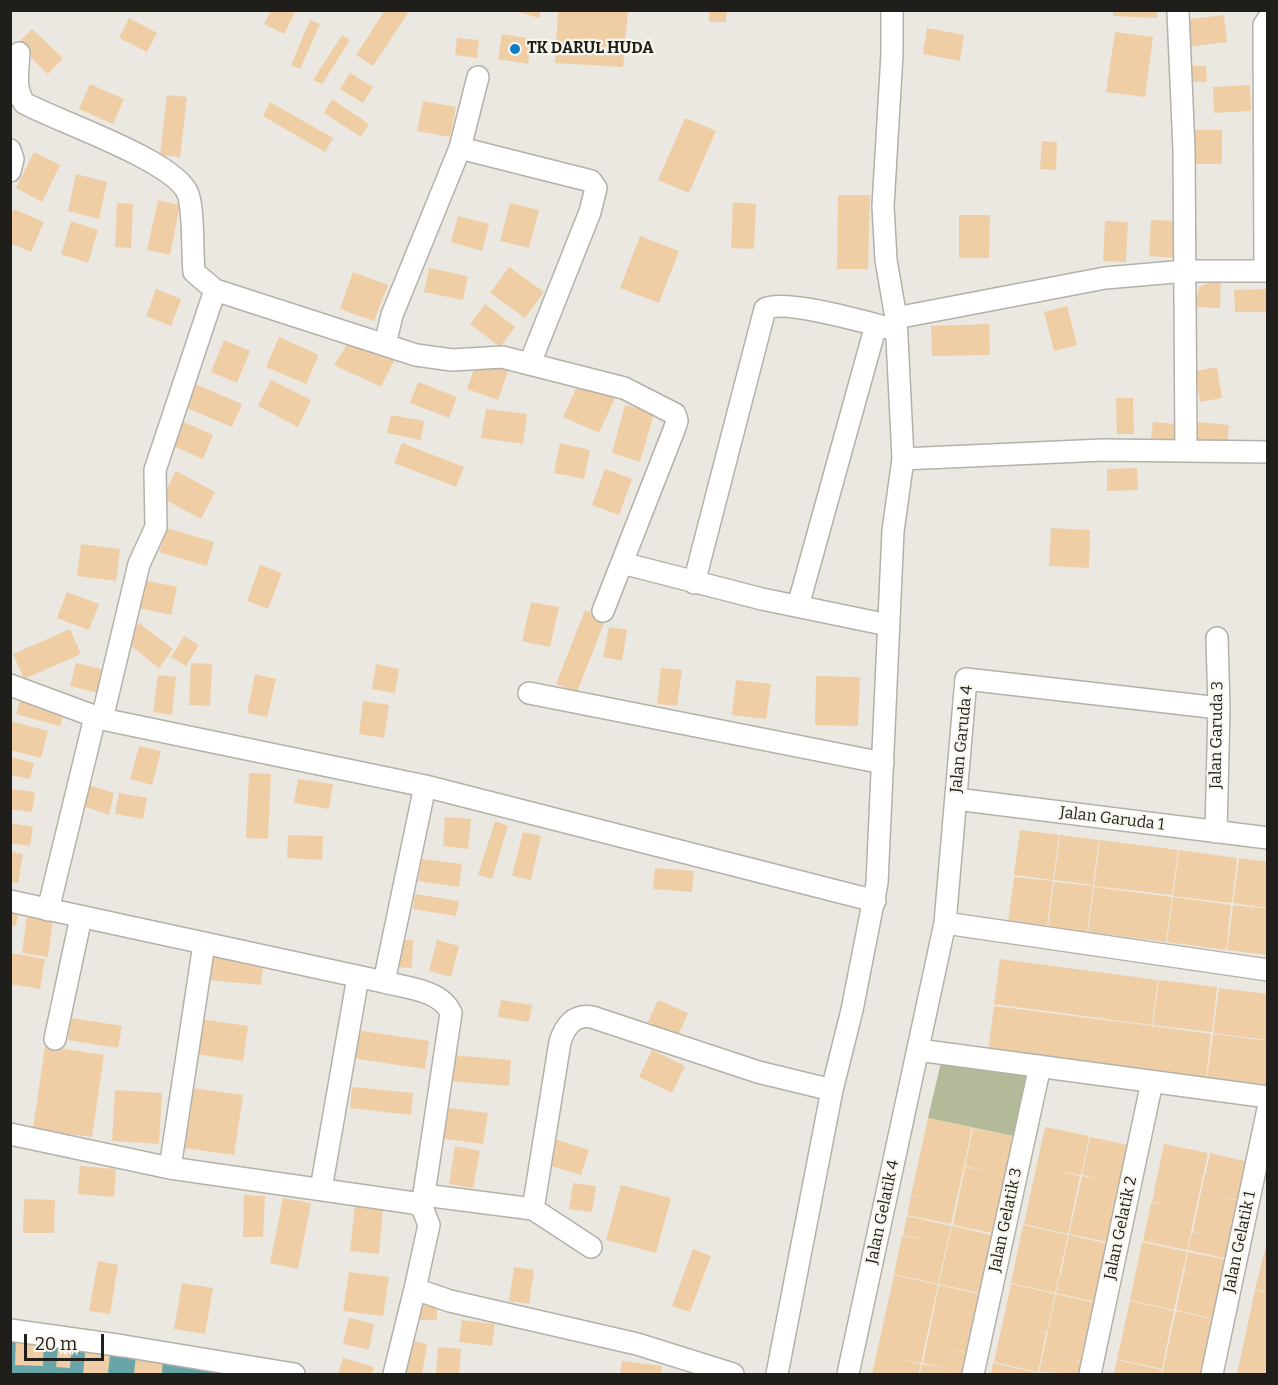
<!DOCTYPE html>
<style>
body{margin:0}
#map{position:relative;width:1278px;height:1385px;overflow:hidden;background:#eae8e0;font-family:Bitter,serif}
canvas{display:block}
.frame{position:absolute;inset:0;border:12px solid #1f1e1b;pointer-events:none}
.scale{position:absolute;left:24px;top:1334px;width:80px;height:27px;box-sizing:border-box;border:3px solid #1f1e1b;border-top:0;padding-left:8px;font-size:18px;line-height:21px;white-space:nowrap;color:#1f1e1b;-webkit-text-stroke:4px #f8f6ed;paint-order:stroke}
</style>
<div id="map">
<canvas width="1278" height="1385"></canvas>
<div class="frame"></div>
<div class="scale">20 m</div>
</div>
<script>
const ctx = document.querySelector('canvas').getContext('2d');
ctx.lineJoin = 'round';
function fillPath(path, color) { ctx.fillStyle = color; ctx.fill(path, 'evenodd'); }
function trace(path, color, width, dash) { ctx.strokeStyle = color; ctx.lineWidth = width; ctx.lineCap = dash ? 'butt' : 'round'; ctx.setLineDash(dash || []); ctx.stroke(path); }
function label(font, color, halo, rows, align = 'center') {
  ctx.font = font + ' Bitter,serif'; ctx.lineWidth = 4.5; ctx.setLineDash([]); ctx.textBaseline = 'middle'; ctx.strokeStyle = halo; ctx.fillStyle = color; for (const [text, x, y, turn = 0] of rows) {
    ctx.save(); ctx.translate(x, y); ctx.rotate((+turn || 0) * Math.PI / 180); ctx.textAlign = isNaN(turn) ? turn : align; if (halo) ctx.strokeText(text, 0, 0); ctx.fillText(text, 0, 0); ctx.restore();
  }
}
fillPath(new Path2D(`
 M942 1058 1030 1075 1018 1137 928 1118Z`), '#b3ba9a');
fillPath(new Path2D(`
 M11 1338 237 1374H11Z`), '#67a5a8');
fillPath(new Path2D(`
 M271 10H296L284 34 264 24Z
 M385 10H410L373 66 356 55Z
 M512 10H541L539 18Z
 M558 10H628L623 67 555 63Z
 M709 10H727L726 22H709Z
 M1113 10H1157V18L1113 16Z
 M1224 15 1227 42 1186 47 1182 20Z
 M129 18 157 33 147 52 119 38Z
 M310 20 320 24 300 69 291 65Z
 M927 28 964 35 960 61 923 54Z
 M32 29 63 58 48 74 17 44Z
 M1115 32 1153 37 1145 97 1106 92Z
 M502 34 532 39 528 64 498 59Z
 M342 35 350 40 322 84 313 80Z
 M457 38 479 40 477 58 455 55Z
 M1191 66H1206L1207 82H1191Z
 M350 73 373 87 363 103 340 89Z
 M90 84 124 99 113 124 79 109Z
 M1250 85 1251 111 1214 113 1213 87Z
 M167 95 187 97 180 157 160 155Z
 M332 99 369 124 361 137 324 113Z
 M423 101 456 107 450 137 417 131Z
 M270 102 333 138 325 152 263 116Z
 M685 118 716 131 689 193 658 180Z
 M1192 130H1222V164H1191Z
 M1042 141 1057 142 1056 170 1040 169Z
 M34 152 60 165 42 202 16 188Z
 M76 174 107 182 99 219 68 211Z
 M838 195H870L868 269H837Z
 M158 200 180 205 170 255 147 250Z
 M733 202 756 204 754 249 731 248Z
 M117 203 133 204 131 248 115 247Z
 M510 203 539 210 529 248 500 241Z
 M14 209 44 222 31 252 10 243V217Z
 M959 215H990L989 258H959Z
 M458 216 489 224 482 251 451 242Z
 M1151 220 1179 221 1177 258 1149 256Z
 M71 221 98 230 88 263 61 254Z
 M1105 221 1128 222 1126 262 1103 261Z
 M640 236 679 251 659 303 620 288Z
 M509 267 544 292 525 318 490 293Z
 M429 268 468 276 463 300 424 292Z
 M353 272 388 285 374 321 340 309Z
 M1221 277 1220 308 1195 307 1199 287Z
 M156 289 181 299 171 326 146 316Z
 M1266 289V312H1235L1234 290Z
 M485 304 515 327 500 347 470 324Z
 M1067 306 1077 345 1054 351 1044 312Z
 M989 324 990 355 932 356 931 326Z
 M279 337 319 355 306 384 266 367Z
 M224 340 250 351 237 383 211 372Z
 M350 340 397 355 381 387 334 365Z
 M477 361 508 371 498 400 467 389Z
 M1217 367 1222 398 1200 402 1195 371Z
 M271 380 311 400 298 427 258 406Z
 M188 381 242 404 232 427 180 405Z
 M418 382 457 397 449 418 410 403Z
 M579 382 615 398 599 433 563 417Z
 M1116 398H1133L1134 434H1117Z
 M625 405 654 413 640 462 612 453Z
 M486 409 527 414 523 444 481 438Z
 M391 415 424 421 421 440 387 433Z
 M177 419 213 435 203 459 166 443Z
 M1153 422 1176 424 1174 441 1151 438Z
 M1197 422 1229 425 1227 449 1195 446Z
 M402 443 464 467 456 487 394 463Z
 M560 443 590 450 584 479 554 473Z
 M1137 468 1138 490 1107 491V469Z
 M605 469 632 479 619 515 592 505Z
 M176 471 215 492 201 519 162 498Z
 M167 528 214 542 207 566 159 552Z
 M1051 528 1090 530 1089 568 1049 566Z
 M81 544 120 549 116 581 77 576Z
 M260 565 282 573 268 609 247 601Z
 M139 579 177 587 171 615 133 607Z
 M67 592 99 604 89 630 57 618Z
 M531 602 559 607 550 647 522 641Z
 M585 610 606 618 577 692 556 684Z
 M139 623 173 649 159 668 125 641Z
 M609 627 627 630 622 661 603 657Z
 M70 629 81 654 24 679 13 654Z
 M184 636 199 645 186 666 171 657Z
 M76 663 109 671 103 694 70 686Z
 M191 663 212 664 210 706 189 705Z
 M376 664 399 669 395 693 372 689Z
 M661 668 682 670 677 706 657 704Z
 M255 674 276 679 267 717 247 713Z
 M158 675 176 677 172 715 153 712Z
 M816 676 860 677 858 726 815 725Z
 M736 680 771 684 766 719 732 715Z
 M21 697 65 709 60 726 16 714Z
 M363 701 389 705 384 738 359 734Z
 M10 721 48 731 41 758 10 750Z
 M139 746 161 751 152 785 130 779Z
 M10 757 34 763 30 779 10 775Z
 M249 773 271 774 268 839 246 838Z
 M298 779 333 784 329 809 294 803Z
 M82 783 114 793 109 815 78 804Z
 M10 789 35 792 32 812 10 809Z
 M119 793 147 798 143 819 115 814Z
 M445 817 471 819 468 849 443 846Z
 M495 821 508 826 492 879 478 875Z
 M10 823 33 827 30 846 10 843Z
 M1020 830 1059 835 1053 880 1014 875Z
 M523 832 541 836 531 880 512 876Z
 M288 835 323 836 322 860 287 858Z
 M1060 835 1099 840 1093 885 1054 880Z
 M1100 840 1178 850 1172 895 1094 886Z
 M1179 850 1237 858 1232 903 1173 896Z
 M10 852 23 854 18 883 10 881Z
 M1239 858 1268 862V908L1233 903Z
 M422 859 462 864 459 887 418 881Z
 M655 868 694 871 692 892 653 889Z
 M1014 877 1053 881 1047 926 1008 922Z
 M1054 882 1093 886 1087 932 1048 927Z
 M1094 887 1172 897 1166 942 1088 932Z
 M415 894 459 901 456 916 413 909Z
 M1173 897 1231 905 1226 950 1167 942Z
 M1233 905 1252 907 1251 914 1253 907 1268 909V955L1227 950Z
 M10 912 18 913 16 926 10 925Z
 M27 916 53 919 48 957 22 953Z
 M396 939 413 940 412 968 394 967Z
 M437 940 459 946 451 977 429 971Z
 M10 953 45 959 40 989 10 984Z
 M211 953 264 958 261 985 209 980Z
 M1000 959 1158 980 1152 1025 994 1004Z
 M1159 980 1217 987 1212 1032 1153 1025Z
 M1219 988 1268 994V1040L1213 1033Z
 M501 1000 532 1005 529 1022 498 1017Z
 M658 1000 688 1013 678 1036 648 1022Z
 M994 1006 1152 1026V1028L1153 1026 1211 1034 1206 1079 988 1051Z
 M71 1018 122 1026 118 1048 68 1040Z
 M193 1018 248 1026 243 1061 189 1053Z
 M356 1030 429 1041 425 1069 352 1058Z
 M1213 1034 1268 1041V1087L1207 1079Z
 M45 1046 104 1055 92 1137 33 1129Z
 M652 1050 685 1066 672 1093 639 1077Z
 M452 1055 511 1060 509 1086 450 1081Z
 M185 1087 243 1095 234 1155 177 1147Z
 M352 1087 413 1093 411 1115 350 1108Z
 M115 1090 162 1093 159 1144 112 1141Z
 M442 1107 488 1113 483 1144 438 1138Z
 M928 1118 972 1127 964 1166 937 1160 964 1166 951 1224 907 1215 911 1196 920 1198 911 1195Z
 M1045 1127 1089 1136 1081 1175 1053 1170 1080 1176 1068 1234 1024 1224Z
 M973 1128 1018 1137 997 1234 953 1225 965 1167 992 1173 965 1166Z
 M1090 1137 1134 1146 1113 1243 1069 1234 1082 1176 1109 1181 1082 1175Z
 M555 1139 589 1150 581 1175 547 1165Z
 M1164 1144 1208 1153 1187 1250 1143 1241 1151 1203 1161 1204 1152 1202Z
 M455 1146 480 1151 473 1188 449 1184Z
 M1210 1153 1254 1163 1246 1201 1218 1196 1245 1202 1233 1260 1188 1250 1192 1232 1202 1234 1193 1231 1205 1173 1215 1175 1206 1172Z
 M80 1166 116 1169 114 1197 78 1194Z
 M573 1183 596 1186 592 1212 569 1209Z
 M621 1185 671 1198 656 1253 606 1240Z
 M244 1195 265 1196 263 1237H243Z
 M283 1198 311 1203 298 1269 270 1263Z
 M24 1199 55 1200 54 1233H23Z
 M355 1204 383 1207 379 1254 350 1251Z
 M907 1216 951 1226 938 1284 894 1274 902 1236 930 1241 903 1235Z
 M1023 1225 1068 1235 1055 1293 1011 1283Z
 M952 1226 996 1236 984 1294 939 1284Z
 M1069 1235 1113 1245 1101 1303 1056 1293 1060 1274 1070 1276 1061 1274Z
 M1268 1237V1292L1255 1289Z
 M1142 1242 1187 1252 1174 1310 1130 1300Z
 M693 1249 711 1256 690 1312 672 1306Z
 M1188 1252 1232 1261 1220 1320 1176 1310 1184 1272 1193 1274 1184 1271Z
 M98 1261 118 1265 110 1314 89 1311Z
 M514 1267 534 1270 529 1304 509 1301Z
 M349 1272 389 1277 383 1316 343 1311Z
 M894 1275 938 1285 921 1363 893 1358 921 1364 918 1374H872Z
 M182 1283 213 1288 205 1334 174 1329Z
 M1011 1284 1055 1294 1047 1332 1037 1331 1046 1333 1038 1372 994 1362Z
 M939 1285 983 1295 971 1353 943 1348 971 1354 966 1374H920L922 1364 950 1369 923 1363Z
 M1255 1290 1268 1293V1354L1259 1353 1268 1355V1374H1237Z
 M1056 1294 1100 1304 1088 1362 1060 1357 1088 1363 1085 1374 1039 1372Z
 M1130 1301 1174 1311 1170 1330 1161 1328 1170 1330 1162 1369 1117 1359Z
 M419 1305 437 1306V1320H418Z
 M1176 1311 1220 1321 1208 1374H1162Z
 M349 1318 374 1324 369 1350 343 1344Z
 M462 1320 495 1324 492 1346 459 1342Z
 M16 1337H44L43 1366 15 1365Z
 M59 1338 72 1339 70 1368 56 1367Z
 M406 1339 427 1344 422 1374H401Z
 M86 1343 111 1345 108 1374H83Z
 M438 1347 461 1349 459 1374H436Z
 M136 1355 163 1356 162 1374H134Z
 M343 1358 374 1367 372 1374H338Z
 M1117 1360 1162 1370 1161 1374H1114Z
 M622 1361 662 1366 661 1374H620Z
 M993 1363 1038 1373 1037 1374H991Z`), '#efcea6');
const street = new Path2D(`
 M1178 12 1184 149 1186 451
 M19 53C18 72 14 87 24 103 59 122 176 161 188 194 194 210 192 252 194 272L215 290
 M460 148 591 181 596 188 590 212 530 363
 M10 150 13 159 10 171
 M896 318 1105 278 1186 271H1265L1264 25 1268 19
 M385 344 392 315 460 148 478 77
 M903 459 1103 450 1268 452
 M622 563 762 599 888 625
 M694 583 765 309C784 298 872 324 896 330
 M798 606 876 325
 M10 685 102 719 425 786 875 901
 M529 693 883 763
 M102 719 139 564 156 527 155 470 215 290 416 355 452 360 502 357 624 388 675 414 677 421 674 430 603 611
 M956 799 1268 838
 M1216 832 1219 708 1217 638
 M10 901 384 982C407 988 441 990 451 1013L422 1207
 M48 910 95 717
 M945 923 1268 970
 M384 982 425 786
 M55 1039 81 917
 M918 1050 1268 1097
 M10 1134 170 1168 414 1203 422 1207 429 1225 415 1289 450 1301 637 1344 733 1374
 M170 1168 204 944
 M321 1189 358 977
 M424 1195 533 1209
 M591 1247 533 1209 560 1042C565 1026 574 1014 592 1017L758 1072 832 1090
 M10 1330 124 1346 294 1374
 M394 1374 415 1289
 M777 1374 832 1090 852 1010 877 883 893 531 903 459 896 318 886 260 883 206 892 54V10
 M848 1374 945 923 966 679 1219 708
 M973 1374 1040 1066
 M1090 1374 1152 1082
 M1212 1374 1268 1109`);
trace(street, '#b3b1a9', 24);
trace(street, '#fff', 21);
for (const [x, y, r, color] of [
 [515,49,6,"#0e7ec8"]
]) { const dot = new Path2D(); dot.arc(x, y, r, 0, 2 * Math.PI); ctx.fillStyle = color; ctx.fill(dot); trace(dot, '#f8f6ed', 2); }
label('bold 16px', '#1f1e1b', '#f8f6ed', [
 ["TK DARUL HUDA",527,49]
], 'left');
label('16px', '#1f1e1b', '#f8f6ed', [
 ["Jalan Garuda 3",1217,735,-89],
 ["Jalan Garuda 4",962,739,-84],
 ["Jalan Garuda 1",1112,819,7],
 ["Jalan Gelatik 4",883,1212,-78],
 ["Jalan Gelatik 3",1006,1220,-78],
 ["Jalan Gelatik 2",1121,1228,-78],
 ["Jalan Gelatik 1",1240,1242,-78]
]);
</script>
